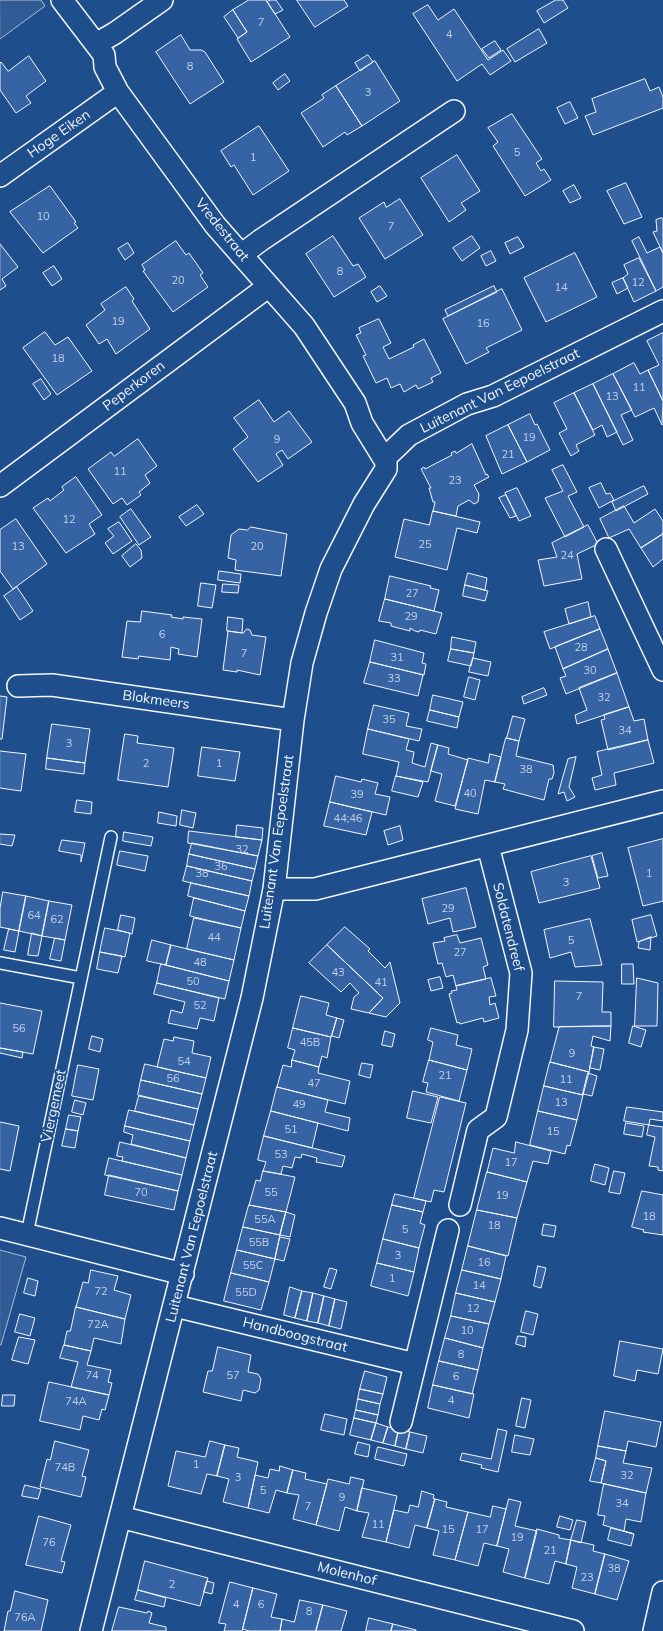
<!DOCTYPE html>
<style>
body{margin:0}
canvas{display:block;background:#1f4e8c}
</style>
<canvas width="663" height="1631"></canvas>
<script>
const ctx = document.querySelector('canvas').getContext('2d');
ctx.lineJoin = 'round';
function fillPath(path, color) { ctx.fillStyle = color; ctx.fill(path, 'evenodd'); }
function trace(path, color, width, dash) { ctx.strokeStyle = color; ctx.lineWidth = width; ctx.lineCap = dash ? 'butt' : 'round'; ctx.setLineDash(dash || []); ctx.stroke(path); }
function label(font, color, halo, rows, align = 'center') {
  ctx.font = font + ' Mulish,sans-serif'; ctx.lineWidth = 4; ctx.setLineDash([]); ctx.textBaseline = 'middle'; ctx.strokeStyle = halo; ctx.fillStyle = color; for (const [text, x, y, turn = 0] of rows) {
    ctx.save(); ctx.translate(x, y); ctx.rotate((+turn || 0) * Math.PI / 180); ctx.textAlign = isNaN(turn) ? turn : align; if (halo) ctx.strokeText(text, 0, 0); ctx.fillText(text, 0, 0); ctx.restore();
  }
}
const built = new Path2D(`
 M0 0H41L45 6 0 39Z
 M0 1250 26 1257 1 1345H0Z`);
fillPath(built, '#305b95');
trace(built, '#a8bbd7', 1);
const building = new Path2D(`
 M249 0H266L290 37 251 62 237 39 247 32 233 10Z
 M271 0H276L283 10 275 14 267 2Z
 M297 0H344L348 6 315 27Z
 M556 0H563L568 8 544 23 537 11Z
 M428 5 438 20 454 9 488 60 503 50 511 61 490 75 482 64 457 81 413 14Z
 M233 10 247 32 238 38 224 17Z
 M539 29 547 43 515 62 507 49Z
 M181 35 190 50H201L205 52 224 82 190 104 156 52Z
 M495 41 501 50 489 58 482 49Z
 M368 55 373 62 360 71 355 63Z
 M29 56 46 81 26 96 31 103 16 113 0 90V63L1 62 8 71Z
 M375 61 400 101 362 126 336 86Z
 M285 74 290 81 278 90 273 83Z
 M645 79 650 91 659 87 663 97V108L593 135 585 116 596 112 592 99Z
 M336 86 362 126 347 135 345 132 323 147 301 113 324 98 322 95Z
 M570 102 578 118 565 124 557 108Z
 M512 114 542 159 536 163 541 171 544 169 551 180 525 196 493 146 498 142 488 128Z
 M259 126 289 171 253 195 234 165 231 167 221 151Z
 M457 155 480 191 461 203 466 210 449 222 421 178Z
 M626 183 642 217 624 224 607 191Z
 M574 185 581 198 570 203 563 191Z
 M50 186 76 222 74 223 78 228 43 253 10 212Z
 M400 199 423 235 385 259 359 218 384 202 386 207Z
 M662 218 663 220V253L653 232 657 231 656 220Z
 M333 236 353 266 358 264 366 277 334 297 306 254Z
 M472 236 480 248 462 261 453 248Z
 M518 237 524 247 510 254 505 243Z
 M639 237 647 253 660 247 663 253V287L656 291 632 241Z
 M176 241 186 255 189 253 203 273 200 275 208 287 173 312 143 271 145 270 142 265Z
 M128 243 134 253 125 260 118 249Z
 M0 244 18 267 2 279 6 286 0 290Z
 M491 251 496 261 486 266 481 256Z
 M575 253 597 297 546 322 524 278Z
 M639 258 656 291 634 302 623 278 628 274 624 265Z
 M54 266 62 279 52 286 43 273Z
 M623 278 628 288 617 294 612 283Z
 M380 286 387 296 377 302 371 292Z
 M494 286 497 292 448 316 445 310Z
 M126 287 134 299 132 301 150 329 116 354 107 339 99 344 86 325 105 310 101 304Z
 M502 289 522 330 486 348 489 352 466 364 443 319Z
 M379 319 391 343 383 347 389 359 414 347 413 345 424 339 441 373 431 378 433 382 418 389 416 385 404 392 400 384 391 388 387 378 376 383 363 356 366 355 356 335 361 333 359 328Z
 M45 332 55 345 68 337 92 371 57 395 23 348Z
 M663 333V401L648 370 659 365 647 341Z
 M634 363 640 374 648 370 663 401 662 425 654 408 635 417 613 374Z
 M613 374 632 410 621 415 633 440 623 445 593 384Z
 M41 379 51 394 44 400 33 384Z
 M593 384 617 432 607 437 602 425 593 430 574 393Z
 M574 393 595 435 576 445 579 451 571 456 559 433 567 429 554 403Z
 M259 400 274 422 289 411 312 442 288 459 282 450 276 454 283 465 258 482 233 449 248 437 234 418Z
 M530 414 535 425 537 424 550 450 527 462 508 425Z
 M508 425 527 462 502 474 486 436Z
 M138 439 157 466 145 475 150 483 139 492 141 495 127 505 122 498 113 504 88 469 111 452 114 456Z
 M472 444 486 475 487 474 489 477 474 485 479 494 478 502 474 504 469 500 458 506 456 516 433 511 435 502H433L429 488H431L421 469 424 467 425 469 452 455 451 453 455 451 456 453Z
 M563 465 577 492 568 496 584 527 565 537 545 498 563 491 552 470Z
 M76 477 102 515 89 524 95 534 66 553 33 508 48 498 50 501 64 490 62 487Z
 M601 483 606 494 610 493 614 500 599 508 589 488Z
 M644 486 648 494 616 511 612 502Z
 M517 488 531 516 519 521 505 493Z
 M506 495 516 516 510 518 499 498Z
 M197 505 204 514 186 526 179 517Z
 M624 506 634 523 655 509 663 521V534L641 548 629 529 609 538 600 519Z
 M131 509 151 537 139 545 120 517Z
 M433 511 480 522 477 533 457 528 447 570 395 557 404 519 429 525Z
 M16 519 47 564 13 589 0 571V530Z
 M119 522 132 541 113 554 105 543 114 536 108 529Z
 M588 525 598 544 577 554 582 579 544 586 538 560 557 557 552 543Z
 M251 527 287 534 281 576 235 570 236 560 228 558 231 535 239 529 247 530Z
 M663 534V559L653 567 641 548Z
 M136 544 141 550 142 558 130 567 122 556Z
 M219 571 241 574 240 583 218 580Z
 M468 573 487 578 485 590 465 585Z
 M390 576 431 586 430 588 439 590 434 611 385 599Z
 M201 583 216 585 212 608 198 606Z
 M223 584 239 585 238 593 222 592Z
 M465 585 488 591 485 601 463 596Z
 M17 587 33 611 20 620 4 596Z
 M385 599 442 613 436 634 420 630 419 632 415 631 410 628V631L391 626V623L379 621Z
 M588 602 591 617 569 624 565 609Z
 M142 611 172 615 171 617 183 619V617L202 619 197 657 178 654 179 649 171 647 170 660 139 656 138 659 122 657 127 621 140 622Z
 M595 616 600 629 550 649 544 632Z
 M228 617 243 619 242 633 227 631Z
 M247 629 250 630 252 635 266 637 260 675 237 670V672L223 670 228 631 243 633Z
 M600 629 608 649 563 669 555 647Z
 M452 637 476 642 474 653 451 649Z
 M375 640 424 653 422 663 426 664 424 675 370 662Z
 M451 649 474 653 471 666 448 661Z
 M608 649 617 673 566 694 560 678 566 676 563 669Z
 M473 658 491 662 488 676 469 672Z
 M370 662 423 675 418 696 364 683Z
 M617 673 629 707 577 724 575 715 587 710 579 688Z
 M469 677 480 680 475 700 464 697Z
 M544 688 547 695 524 704 522 697Z
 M433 695 463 702 459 717 430 710Z
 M0 696 7 697 2 739H0Z
 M374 705 409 713 406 726 422 729 419 741 368 729Z
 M629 707 634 721 644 719 648 740 608 750 601 720 605 719 604 715Z
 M430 710 459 717 457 728 427 721Z
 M513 716 525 719 519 741 507 738Z
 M52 724 90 729 85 763 47 758Z
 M368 729 409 739 406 750 414 752 412 763 425 767 431 743 438 745 428 782 396 776 399 762 363 754Z
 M125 734 138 736 137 743 174 748 168 787 118 780Z
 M506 738 519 741 516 756 553 765 554 773 552 779H549L544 800 503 789 505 784 495 782Z
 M648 740 654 763 614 773 616 785 595 790 592 778 602 775 597 752Z
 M438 745 449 748 448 754 468 760 455 806 435 801 442 774 431 771Z
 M202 747 240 752 235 781 198 776Z
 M0 751 26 754 21 791 0 788Z
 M490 754 501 757 495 782 485 780 478 814 455 809 468 758 488 763Z
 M576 757 569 787 575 797 567 801 564 792 558 794 568 759Z
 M47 758 85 763 84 774 46 769Z
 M336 776 361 782 362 779 378 783 375 794 390 797 386 815 330 802Z
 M396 776 423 782 418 797 392 791Z
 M77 800 92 802 91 814 75 812Z
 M330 802 372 812 366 835 324 826Z
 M182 810 196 813 193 828 180 825Z
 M159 812 177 816 176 826 158 823Z
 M237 825 263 828 262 840 236 837Z
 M400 826 403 840 388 845 384 831Z
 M189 831 262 840 258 856 188 843Z
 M124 832 153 837 151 846 123 841Z
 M0 834 15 835 12 846 0 844Z
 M663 839V901L643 906 628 848Z
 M62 840 85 843 81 862V855L59 851Z
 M192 843 258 856 255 869 189 854Z
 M120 851 148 856 145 871 117 865Z
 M602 853 608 876 598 878 592 856Z
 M189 854 255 869 252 881 187 866Z
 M591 856 600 888 539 903 531 872Z
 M187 866 252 881 249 896 183 881Z
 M191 883 249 896 245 911 188 896Z
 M466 888 476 927 453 932 450 918 428 924 422 899Z
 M3 892 26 896 19 931 0 927V909Z
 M26 896 49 901 42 936 19 931Z
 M194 898 245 911 241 928 190 916Z
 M49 901 72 905 65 940 42 936Z
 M121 915 135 918 132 934 118 930Z
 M651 915 657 936 637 942 632 920Z
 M194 918 241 928 234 960 187 949Z
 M590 919 602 965 575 967 571 952 550 958 544 930Z
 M345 927 370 949 368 951 385 968 390 962 400 1003 386 1017 369 1013 383 998 327 945Z
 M105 928 130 933 125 957 100 952Z
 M9 929 19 931 15 952 4 950Z
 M32 933 42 936 38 956 28 955Z
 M457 935 460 943 481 938 488 965 483 967 486 979 456 986 453 975 446 977 442 963 438 964 433 943 445 941 444 938Z
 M651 937 650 950 638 948 639 942Z
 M55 938 65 940 61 961 50 959Z
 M152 940 171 945 166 965 147 961Z
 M171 945 234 960 229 981 166 965Z
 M327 945 383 998 369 1013 351 1009 354 997 359 993 350 983 341 992 309 963Z
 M100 952 122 956 118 973 97 969Z
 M161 964 229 981 225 999 157 983Z
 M622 964H633L634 984H622Z
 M440 977 443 988 431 991 428 980Z
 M491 978 496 996 489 997 490 1005 495 1003 499 1018 484 1022 483 1018 460 1024 459 1022 457 1023 449 994 452 993 451 991 457 990 456 986Z
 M637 978 658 983 657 1026H635Z
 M555 981 603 982 602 1012H611V1026L554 1027Z
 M157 983 219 998 214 1021 200 1018 197 1029 168 1023 171 1010 182 1013 185 1002 154 994Z
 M301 996 329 1003 326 1015 337 1018 331 1037 293 1028Z
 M0 1003 42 1011 33 1054 0 1048Z
 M337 1018 344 1020 339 1038 332 1036Z
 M597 1026H611L610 1041 593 1036 591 1046 594 1047 589 1072 550 1062 559 1027Z
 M633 1026 646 1030 641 1047 629 1043Z
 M293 1028 331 1037 327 1058 322 1056 319 1067 292 1060 295 1050 288 1048Z
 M431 1028 458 1035 456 1045 472 1049 467 1070 429 1060 433 1042 428 1040Z
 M385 1031 395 1034 392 1047 382 1045Z
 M92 1036 103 1039 100 1052 89 1049Z
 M174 1037 194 1041 192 1053 211 1057 206 1078 157 1067 164 1039 173 1041Z
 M594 1047 604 1049 600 1070 590 1068Z
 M0 1048 23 1052 22 1058 0 1053Z
 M292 1060 319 1067 318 1073 350 1081 345 1104 277 1087 283 1065 291 1067Z
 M429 1060 467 1070 459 1101 426 1092 428 1083 423 1082Z
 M550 1062 589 1072 583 1095 544 1086Z
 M362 1063 373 1065 370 1078 359 1075Z
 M145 1064 206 1078 202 1094 141 1080Z
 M78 1065 99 1069 93 1100 72 1096Z
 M588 1073 597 1076 592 1096 583 1094Z
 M141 1080 202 1094 198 1109 138 1095Z
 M544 1086 583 1095 577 1120 538 1111Z
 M277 1087 328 1100 325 1112 350 1118 348 1131 271 1111Z
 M413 1091 438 1097 431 1123 407 1118Z
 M139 1096 198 1109 194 1125 135 1111Z
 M440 1097 466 1103 444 1192 434 1190 431 1202 414 1198Z
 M75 1100 86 1103 83 1115 72 1112Z
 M627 1107 663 1112V1121L650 1119 649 1125 624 1121Z
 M129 1110 194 1125 190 1141 125 1126Z
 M271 1111 318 1123 312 1148 264 1136Z
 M538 1111 577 1120 570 1146 567 1145 565 1154 530 1145Z
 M69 1115 81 1117 78 1131 66 1129Z
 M0 1122 19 1126 10 1171 0 1169Z
 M626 1123 644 1126 642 1137 624 1134Z
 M649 1125 663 1127V1171L658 1170V1167L649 1166 655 1137 647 1135Z
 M125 1126 190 1141 186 1158 131 1144 133 1135 124 1132Z
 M66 1129 78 1131 75 1148 62 1146Z
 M264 1136 345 1156 342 1167 316 1162 317 1158 302 1154 301 1158 295 1157 292 1168 283 1166 281 1174 263 1171 266 1162 258 1160Z
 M120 1142 186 1158 182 1175 122 1161 123 1157 117 1156Z
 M516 1142 551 1151 548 1164 533 1161 527 1182 487 1172 493 1148 514 1153Z
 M109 1158 182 1175 178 1191 105 1175Z
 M595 1164 609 1168 605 1185 591 1181Z
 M263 1171 295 1177 286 1212 249 1205 256 1180 260 1181Z
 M614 1171 625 1173 620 1194 609 1192Z
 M487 1172 527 1182 517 1218 477 1210Z
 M109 1175 178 1191 174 1210 105 1195Z
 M642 1191 663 1195V1235L643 1232 644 1230 632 1227Z
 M395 1194 426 1201 423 1212 392 1205Z
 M249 1205 286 1212 280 1235 243 1227Z
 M392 1205 423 1212 420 1223 425 1225 419 1248 383 1239Z
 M477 1210 517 1218 508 1256 468 1246Z
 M286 1212 295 1215 290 1237 280 1235Z
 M544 1224 556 1226 554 1237 542 1235Z
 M243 1227 280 1235 275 1259 237 1250Z
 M280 1237 290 1239 284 1261 275 1259Z
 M383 1239 419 1248 414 1272 377 1263Z
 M468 1246 506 1256 501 1279 462 1270Z
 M237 1250 275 1259 269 1282 231 1273Z
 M377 1263 414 1272 408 1296 371 1286Z
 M538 1266 546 1268 541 1288 534 1286Z
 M330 1268 337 1270 331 1289 324 1287Z
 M91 1270 118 1276 114 1290 131 1295 125 1319 76 1307 83 1282 88 1283Z
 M462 1270 501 1279 495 1302 456 1293Z
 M231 1273 269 1282 261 1310 224 1301Z
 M28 1278 38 1281 35 1296 24 1293Z
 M290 1287 302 1291 295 1318 284 1315Z
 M302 1291 313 1293 307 1321 295 1318Z
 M313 1293 324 1296 318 1323 307 1321Z
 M456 1293 495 1302 489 1324 451 1316Z
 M324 1296 335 1299 329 1326 318 1323Z
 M335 1299 347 1302 341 1329 329 1326Z
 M76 1307 125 1319 121 1344 94 1338 91 1351 64 1345 67 1331H70Z
 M526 1311 538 1314 533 1335 521 1332Z
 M20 1314 35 1318 30 1336 15 1332Z
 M451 1316 489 1324 483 1348 445 1338Z
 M518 1336 526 1337 525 1347 516 1344Z
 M19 1337 35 1340 28 1364 12 1360Z
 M445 1338 483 1348 478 1370 439 1361Z
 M620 1341 663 1349 658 1374 637 1370 635 1381 614 1376Z
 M64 1345 91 1351 87 1365 111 1370 108 1382 112 1383 109 1395 71 1387 78 1362 60 1358Z
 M218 1347 251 1355 248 1372 258 1374 261 1379 259 1390 255 1393 243 1390 241 1401 203 1392 208 1371H212Z
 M439 1361 478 1370 472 1394 433 1385Z
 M365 1371 387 1377 383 1394 360 1389Z
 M49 1382 109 1395 105 1410 102 1409 99 1420 83 1416 80 1430 40 1421Z
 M433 1385 474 1394 469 1418 428 1408Z
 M360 1389 383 1394 380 1404 358 1399Z
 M3 1395H15L14 1406H2Z
 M522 1398 531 1400 525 1428 516 1426Z
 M358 1399 380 1404 378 1415 356 1410Z
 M356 1410 378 1415 376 1423 354 1418Z
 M605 1411 661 1422 656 1447 628 1441 626 1451 598 1446Z
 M325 1414 347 1419 344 1435 321 1430Z
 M354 1418 376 1423 371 1440 350 1435Z
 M376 1423 388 1427 383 1443 371 1440Z
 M388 1427 399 1429 395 1446 383 1443Z
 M399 1429 410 1432 406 1449 395 1446Z
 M498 1429 507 1431 498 1472 481 1468 482 1465 460 1460 462 1453 491 1459Z
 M410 1432 427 1436 423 1453 406 1449Z
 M515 1435 534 1439 530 1455 512 1452Z
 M55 1441 89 1450 82 1476 86 1477 81 1497 40 1487 47 1459 50 1460Z
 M210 1441 225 1445 217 1476 207 1474 201 1494 168 1486 176 1451 205 1457Z
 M358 1442 370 1445 368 1457 355 1454Z
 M225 1445 239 1448 237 1457 258 1462 248 1508 223 1502 229 1479 217 1476Z
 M598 1446 626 1451 623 1463 652 1468 646 1493 601 1483 606 1461 596 1458Z
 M378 1447 407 1454 404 1466 375 1459Z
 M596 1458 606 1461 601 1483 590 1481Z
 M280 1466 293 1470 287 1493 276 1490 269 1513 248 1508 255 1475 268 1478 270 1469 279 1471Z
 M293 1470 306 1473 305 1479 327 1484 316 1525 293 1519 299 1495 287 1493Z
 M351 1477 364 1480 357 1511 345 1507 339 1531 316 1525 328 1479 349 1484Z
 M604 1484 646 1493 641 1522 626 1519 624 1531 634 1534 603 1525 605 1516 598 1515Z
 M25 1485 41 1489 38 1499 22 1496Z
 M362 1488 397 1496 386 1542 362 1537 369 1513 357 1511Z
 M422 1491 434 1495 433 1498 435 1499 427 1528 415 1525 409 1548 386 1542 394 1510 408 1513 410 1505 418 1507Z
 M435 1499 447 1502 446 1507 468 1512 455 1560 433 1555 439 1531 427 1528Z
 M509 1499 521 1502 515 1526 537 1531 525 1578 503 1572 509 1549 497 1546Z
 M493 1506 506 1509 497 1546 484 1543 478 1566 455 1560 468 1512 490 1517Z
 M39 1516 71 1525 61 1561 65 1562 62 1573 26 1565Z
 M560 1516 573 1520 570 1530 557 1527Z
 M577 1520 586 1522 581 1543 571 1540Z
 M611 1528 634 1534 631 1546 608 1540Z
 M537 1529 559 1535V1538L571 1540 566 1564 555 1561 549 1584 525 1578Z
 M571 1540 594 1545 593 1551 605 1554 595 1594 572 1588 577 1567 566 1564Z
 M605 1554 629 1561 617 1600 595 1594Z
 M145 1561 208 1578 200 1606 138 1590Z
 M207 1581 214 1583 212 1594 204 1592Z
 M230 1582 253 1588 242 1631H224L226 1624 219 1623Z
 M253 1588 277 1594 271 1617 282 1619 280 1631H249L243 1629Z
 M138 1590 166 1598 164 1607 135 1600Z
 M15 1591 48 1600 41 1631H4L8 1611H10Z
 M300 1600 323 1605 316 1631H280L282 1619 294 1622Z
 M323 1605 347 1611 341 1631H316Z
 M119 1607 147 1613 148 1611 152 1613 149 1623 166 1627V1631H112Z
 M369 1618 393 1624 391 1631H366Z
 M393 1624 416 1630V1631H391Z`);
fillPath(building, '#3563a3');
trace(building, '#f2f6ff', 1);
const lane = new Path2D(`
 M0 963 81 978
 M27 1234 111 837`);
const street = new Path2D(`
 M62 0 104 55 105 67 118 92 215 225 304 326 355 403 362 423 386 462V469L364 504 331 569 316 613 302 663 293 720 274 889 252 998 91 1631
 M96 44 115 33 162 0
 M0 176 118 92
 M241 255 261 240 454 111
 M385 458 409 435 467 404 493 396 663 311
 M0 486 269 286
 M606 549 663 670
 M18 686 52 685 293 720
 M274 889H315L663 801
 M460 1205 478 1130 496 1117 517 1030 521 973 488 846
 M0 1228 183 1274
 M175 1306 415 1364
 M401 1422 448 1230
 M120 1517 573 1631
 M654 1631 663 1592`);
trace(lane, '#f2f6ff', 14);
trace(street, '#f2f6ff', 24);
trace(lane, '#1f4e8c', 11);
trace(street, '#1f4e8c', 21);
label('11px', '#c3d1e8', null, [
 ["7",261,23],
 ["4",449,35],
 ["8",190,67],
 ["3",368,93],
 ["5",517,153],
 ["1",253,158],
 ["10",43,217],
 ["7",391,227],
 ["8",340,272],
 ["20",178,281],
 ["12",638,283],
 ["14",561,288],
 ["19",118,322],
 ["16",483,324],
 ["18",58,359],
 ["11",639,388],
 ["13",612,397],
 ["19",529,438],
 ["9",277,440],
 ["21",508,455],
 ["11",120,472],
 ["23",455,481],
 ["12",69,520],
 ["25",425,545],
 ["13",18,547],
 ["20",257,547],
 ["24",567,556],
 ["27",412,594],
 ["29",411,617],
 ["6",162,635],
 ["28",581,648],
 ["7",244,654],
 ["31",397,658],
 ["30",590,671],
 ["33",394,679],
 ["32",604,698],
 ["35",389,720],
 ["34",625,731],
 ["3",69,744],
 ["2",146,764],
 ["1",219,764],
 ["38",526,770],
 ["40",470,794],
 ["39",357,795],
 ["44;46",348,819],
 ["32",242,850],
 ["36",221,867],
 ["38",202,874],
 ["1",649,874],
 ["3",566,883],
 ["29",448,909],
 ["64",34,916],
 ["62",57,920],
 ["44",214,938],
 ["5",571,941],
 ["27",460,953],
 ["48",200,963],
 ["43",338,973],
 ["50",193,982],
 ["41",381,983],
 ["7",579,997],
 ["52",200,1006],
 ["56",19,1029],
 ["45B",310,1043],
 ["9",572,1054],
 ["54",184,1062],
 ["21",445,1076],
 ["56",173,1079],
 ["11",566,1080],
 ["47",314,1084],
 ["13",561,1103],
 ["49",299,1105],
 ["51",291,1130],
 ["15",553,1132],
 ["53",281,1155],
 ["17",511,1163],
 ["70",141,1193],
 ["55",271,1193],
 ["19",502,1196],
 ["18",649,1217],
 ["55A",265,1220],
 ["18",494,1226],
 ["5",405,1230],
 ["55B",259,1243],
 ["3",398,1256],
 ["16",484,1263],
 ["55C",253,1266],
 ["1",392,1279],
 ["14",479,1286],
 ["72",101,1292],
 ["55D",246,1293],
 ["12",473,1309],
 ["72A",98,1325],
 ["10",467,1331],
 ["8",461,1355],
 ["74",92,1376],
 ["57",233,1376],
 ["6",456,1377],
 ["4",451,1401],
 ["74A",76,1402],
 ["1",196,1465],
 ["74B",65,1468],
 ["32",627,1476],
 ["3",238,1478],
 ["5",263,1491],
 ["9",342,1498],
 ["34",622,1504],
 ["7",308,1507],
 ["11",378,1525],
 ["15",448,1530],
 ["17",482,1530],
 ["19",517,1538],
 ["76",49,1543],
 ["21",550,1551],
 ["38",614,1569],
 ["23",587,1578],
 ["2",172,1585],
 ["4",236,1605],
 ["6",261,1605],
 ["8",309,1612],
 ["76A",25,1618]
]);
label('14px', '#f2f6ff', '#1f4e8c', [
 ["Hoge Eiken",59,134,-35],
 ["Vredestraat",222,230,51],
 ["Peperkoren",134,386,-37],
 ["Luitenant Van Eepoelstraat",500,391,-26],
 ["Blokmeers",156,700,8],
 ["Luitenant Van Eepoelstraat",277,842,-82],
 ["Soldatendreef",508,927,76],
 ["Viergemeet",54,1106,-78],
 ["Luitenant Van Eepoelstraat",192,1237,-76],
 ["Handboogstraat",295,1335,14],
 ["Molenhof",347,1574,14]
]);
</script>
